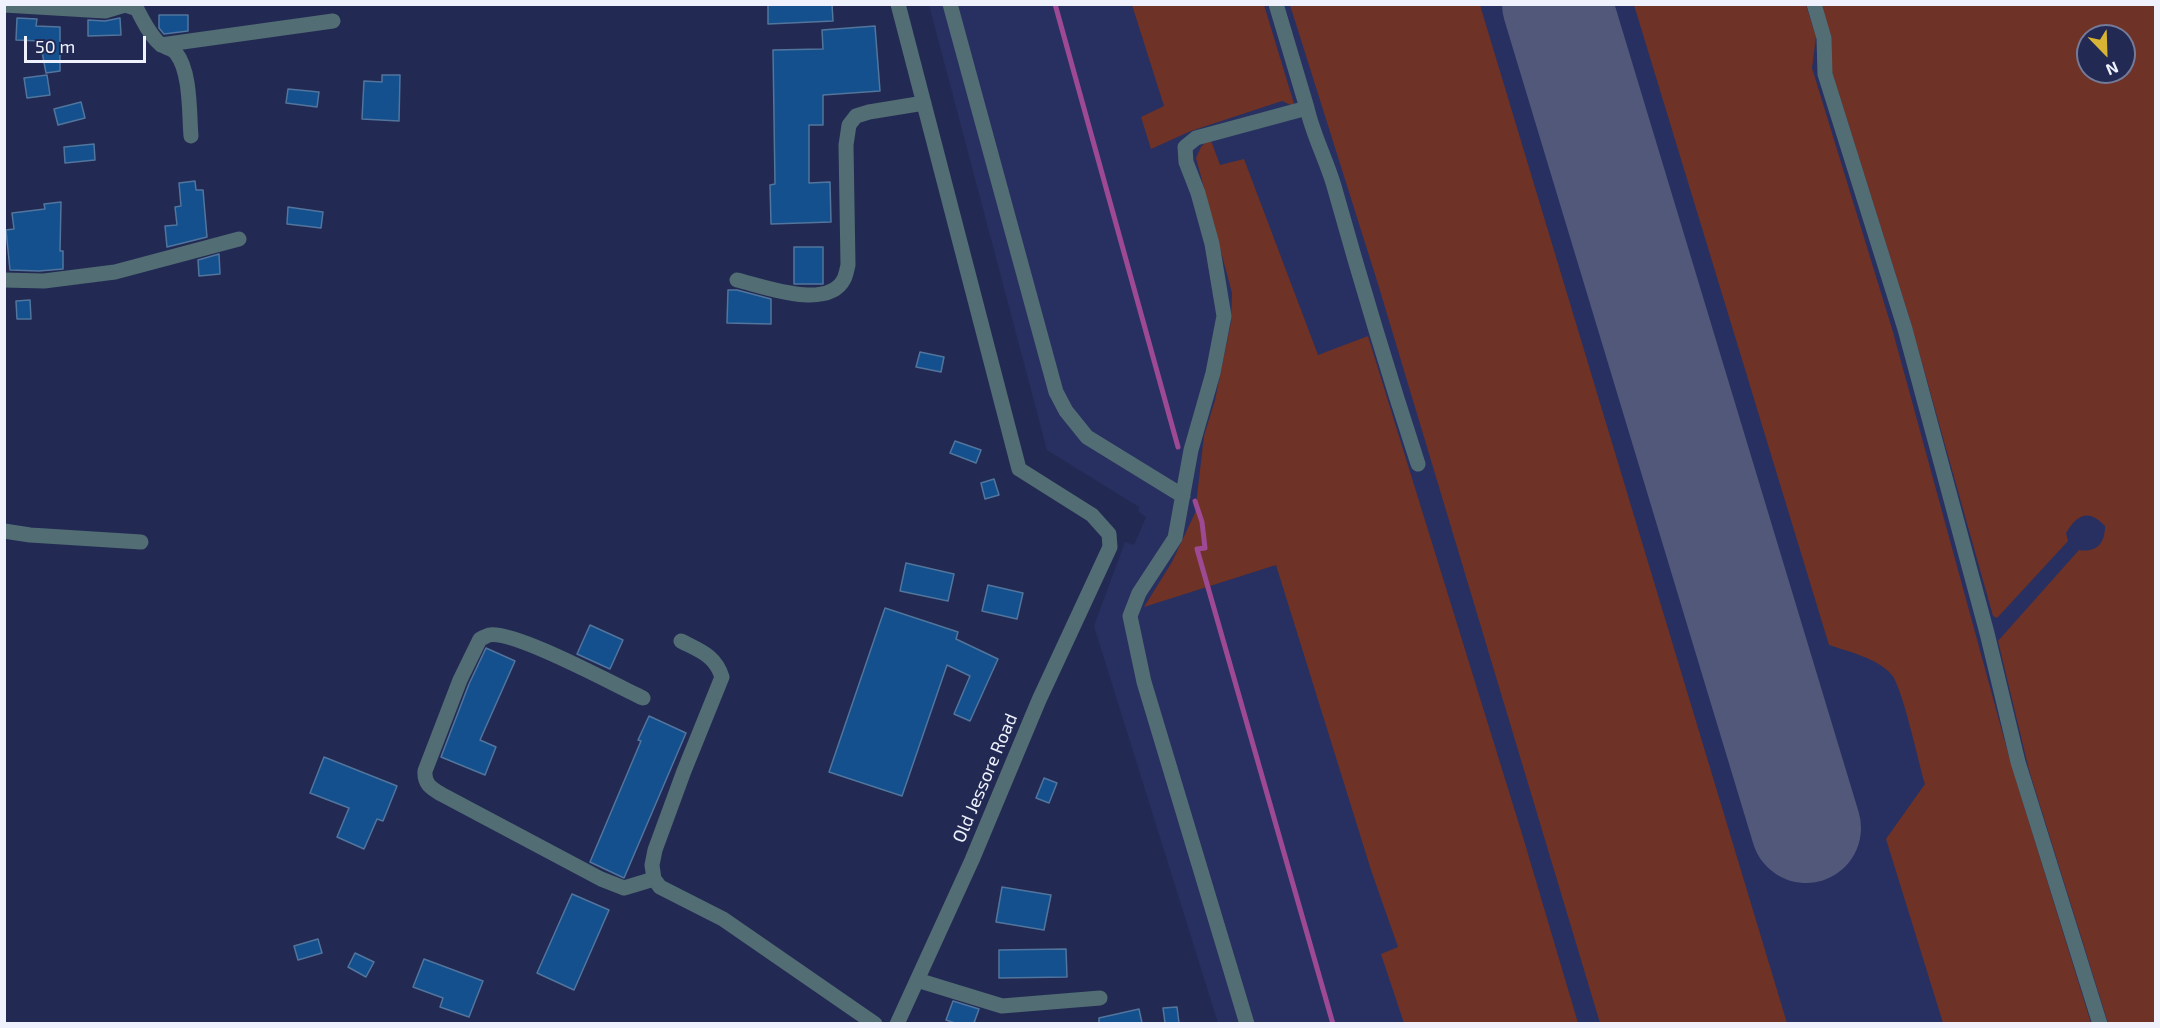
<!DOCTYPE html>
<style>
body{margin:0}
#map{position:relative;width:2160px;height:1028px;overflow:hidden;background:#222a53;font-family:"Exo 2",sans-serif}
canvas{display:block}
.frame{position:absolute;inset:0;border:6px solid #eff2fd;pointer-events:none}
.north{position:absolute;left:2076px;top:24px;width:60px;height:60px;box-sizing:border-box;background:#222a53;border:2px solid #747a97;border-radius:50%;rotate:157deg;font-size:16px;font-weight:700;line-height:24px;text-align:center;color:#eff2fd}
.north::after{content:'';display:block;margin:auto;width:21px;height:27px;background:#d8b434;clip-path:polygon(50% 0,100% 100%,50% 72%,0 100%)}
.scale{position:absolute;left:24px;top:36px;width:122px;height:27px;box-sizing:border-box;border:3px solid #eff2fd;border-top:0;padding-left:8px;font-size:18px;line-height:21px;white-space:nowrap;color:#eff2fd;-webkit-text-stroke:4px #222a53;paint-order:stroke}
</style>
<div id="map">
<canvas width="2160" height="1028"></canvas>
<div class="frame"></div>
<div class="north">N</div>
<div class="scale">50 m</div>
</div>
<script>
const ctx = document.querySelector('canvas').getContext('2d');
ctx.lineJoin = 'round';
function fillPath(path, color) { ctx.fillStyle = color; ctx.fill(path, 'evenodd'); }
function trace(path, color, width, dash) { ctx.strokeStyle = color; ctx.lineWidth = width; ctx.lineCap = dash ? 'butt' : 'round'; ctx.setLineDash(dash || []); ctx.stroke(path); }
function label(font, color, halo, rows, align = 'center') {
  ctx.font = font + ' "Exo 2",sans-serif'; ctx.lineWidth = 5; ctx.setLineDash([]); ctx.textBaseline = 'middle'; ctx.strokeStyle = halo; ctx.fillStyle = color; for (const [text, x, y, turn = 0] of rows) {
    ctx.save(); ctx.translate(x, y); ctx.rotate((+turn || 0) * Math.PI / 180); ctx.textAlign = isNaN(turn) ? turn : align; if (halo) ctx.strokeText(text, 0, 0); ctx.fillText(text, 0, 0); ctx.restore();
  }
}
fillPath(new Path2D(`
 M929 5H2155V1023H1218L1094 626 1125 542 1134 545 1146 517 1138 511 1139 507 1047 450ZM2088 36H2124V72H2088Z`), '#273060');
fillPath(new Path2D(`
 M1132 5H1264L1295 107 1282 101 1191 131 1151 149 1141 117 1164 106Z
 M1290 5H1480L1787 1023H1600L1378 284Z
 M1634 5H1806L1816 37 1812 68 1893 332 2011 764 2091 1023H1943L1886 839 1925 784C1919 764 1902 685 1891 674 1877 658 1849 652 1829 645Z
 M1820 5H2155V1023H2108L2029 770 1998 641 2079 550C2097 553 2105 543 2105 526 2088 508 2077 515 2066 533L2068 541 1997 618 1993 616 1910 320 1828 59ZM2088 36H2124V72H2088Z
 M1210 138 1220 165 1244 159 1318 355 1368 336 1523 837 1578 1023H1404L1381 954 1398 947 1371 870 1276 565 1144 607 1172 562 1195 513 1204 436 1215 400 1231 322 1232 293 1196 158 1201 147Z`), '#6e3226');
trace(new Path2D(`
 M1055 4 1178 447
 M1195 501 1202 522 1205 548 1197 549 1333 1024`), '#9e4993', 5);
trace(new Path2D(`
 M1557 4 1806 828`), '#51587a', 110);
const building = new Path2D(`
 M768 4H832L833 21 768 24Z
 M159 15H188V31L164 34 159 28Z
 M17 18 37 19 36 26 60 27V71L46 73 40 41 16 40Z
 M120 18 121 35 88 36V20L105 21Z
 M875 26 880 91 823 95V125H809V183L830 182 831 222 771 224 770 185 775 184 773 50 823 49 822 30Z
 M47 75 50 95 27 98 24 78Z
 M382 75H400L399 121 362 119 364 81 382 82Z
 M288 89 319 92 317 107 286 103Z
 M81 102 85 118 58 125 54 109Z
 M94 144 95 160 65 163 64 147Z
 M195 181 196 190H203L207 237 167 247 165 226 177 225 175 207 181 206 179 183Z
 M61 202 60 251H63V269L39 271 10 270 6 230 14 229 12 213 45 209 44 204Z
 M288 207 323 212 321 228 287 224Z
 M794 247H823V284H794Z
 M219 254 220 274 199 276 198 260Z
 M728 290H737L771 299V324L727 323Z
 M30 300 31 319H17L16 301Z
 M920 352 944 357 941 372 916 367Z
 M955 441 981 450 976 463 950 453Z
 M994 479 999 495 985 499 981 483Z
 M906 563 954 574 948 601 900 591Z
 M988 585 1023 593 1017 619 982 611Z
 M885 608 958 632 956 639 998 659 970 721 954 714 970 676 947 665 902 796 829 772Z
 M590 625 623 640 610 669 577 654Z
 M486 648 515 661 480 740 496 747 485 775 441 757 469 684Z
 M649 716 686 733 624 878 590 862 641 741 638 740Z
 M324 757 397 786 383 821 377 819 364 849 337 837 349 808 310 793Z
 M1044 778 1057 783 1049 803 1036 798Z
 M1002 887 1051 895 1044 930 996 922Z
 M572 894 609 910 574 990 537 973Z
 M318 939 322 953 298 960 294 946Z
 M1066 949 1067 977 999 978V950Z
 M355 953 374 962 366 977 348 967Z
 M424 959 483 981 469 1017 440 1007 443 998 413 987Z
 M953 1001 979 1009 974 1023H955L946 1020Z
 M1177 1007 1179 1023H1165L1163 1008Z
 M1139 1009 1142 1023H1099V1018Z`);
fillPath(building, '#13508d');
trace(building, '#52759d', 1.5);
trace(new Path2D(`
 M950 4 1056 392 1066 411 1087 437 1183 496
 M1814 4 1824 38 1825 74 1905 329 1987 633 2018 762 2100 1024
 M4 5 105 11 125 5 137 9C143 21 150 35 160 44 165 48 172 48 176 53 191 72 189 113 191 136
 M161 45 333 21
 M1307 108C1313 135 1326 159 1334 186 1360 279 1388 372 1418 464
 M4 280 44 281 115 272 239 239
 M737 280C763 286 828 311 844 279 846 275 847 269 848 265L846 145 849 125 856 116 869 112 924 103
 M4 531 30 535 141 542
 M681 641C700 651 715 655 722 677L684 771 655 850 652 865 654 879 660 887 723 919 875 1024
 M643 698C615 685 514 630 489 635 486 636 483 638 480 639L460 680 425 771C424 784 431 788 441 794L601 879 624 888 654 879
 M917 980 1002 1006 1100 998
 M897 1024 972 860 1039 700 1110 547 1109 534 1092 515 1019 469 898 4
 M1247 1024 1144 682 1130 616 1139 593 1175 538 1191 450 1213 373 1224 316 1212 244 1198 193 1186 162 1185 147 1196 138 1307 108 1276 4`), '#526d73', 15);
label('18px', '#eff2fd', '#222a53', [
 ["Old Jessore Road",985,778,-67]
]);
</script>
